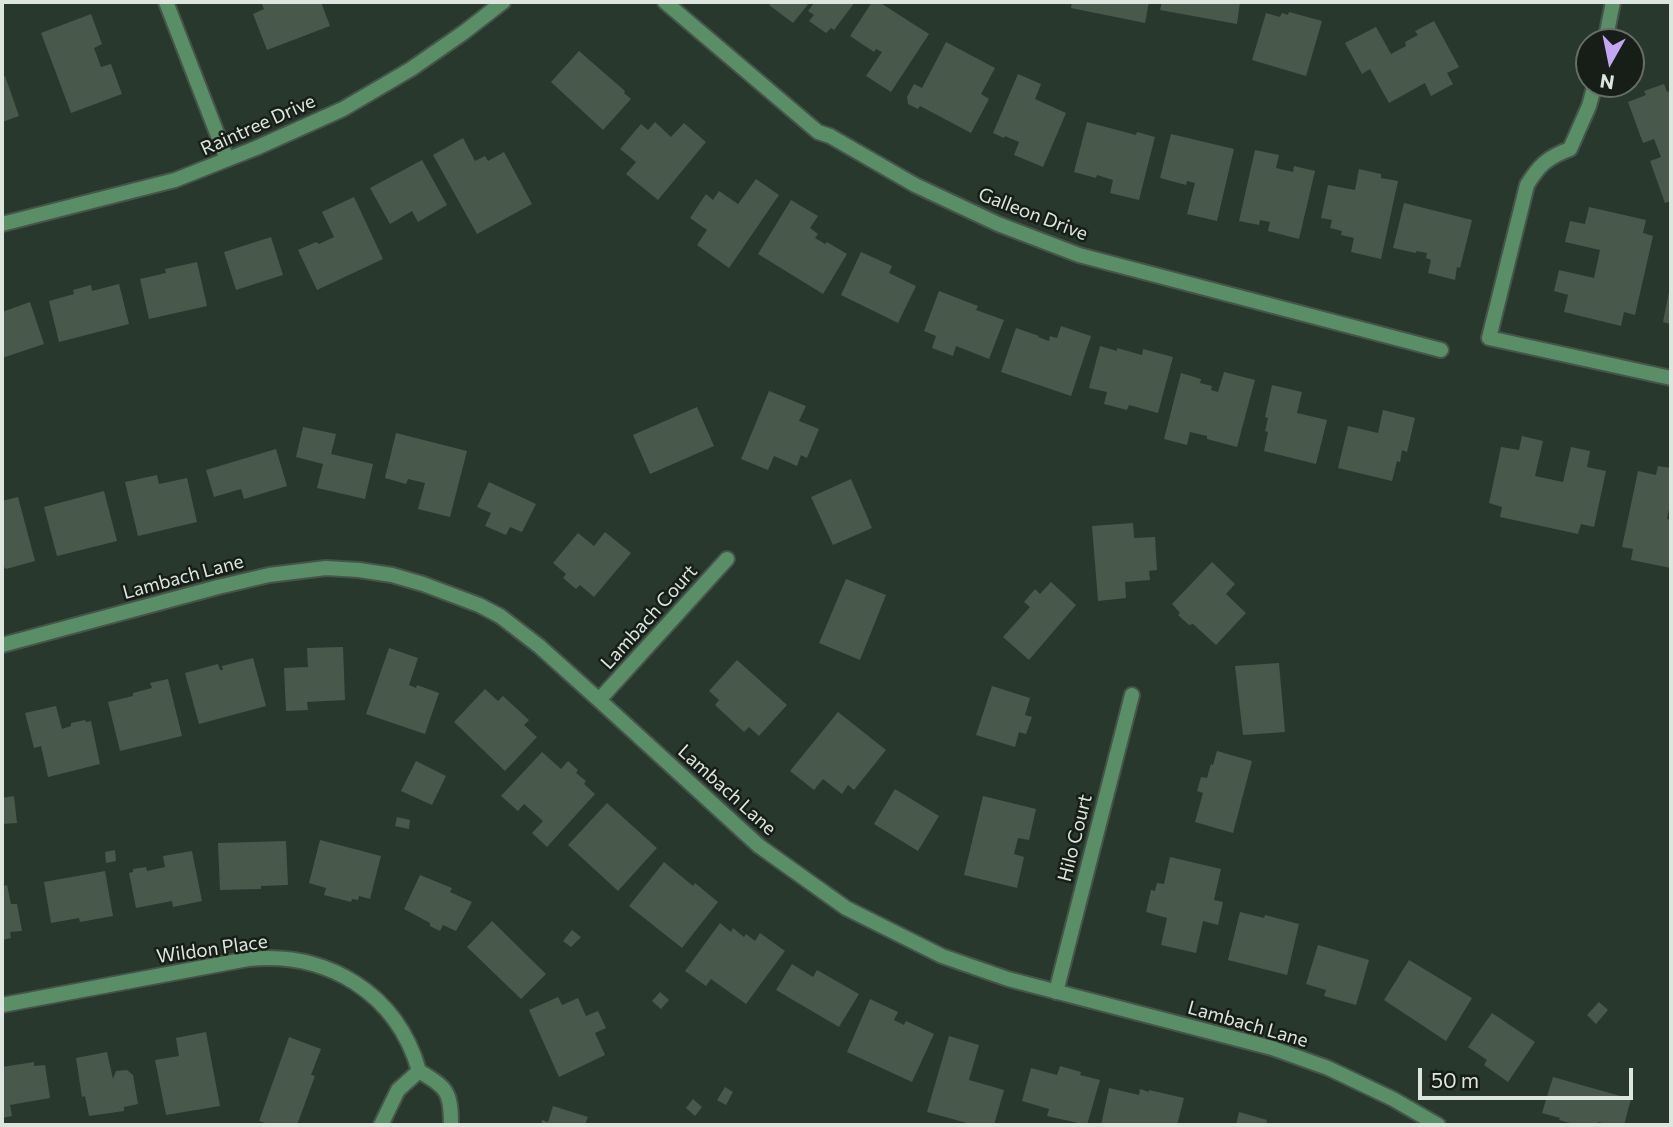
<!DOCTYPE html>
<style>
body{margin:0}
#map{position:relative;width:1673px;height:1127px;overflow:hidden;background:#29382d;font-family:Commissioner,sans-serif}
canvas{display:block}
.frame{position:absolute;inset:0;border:4px solid #dce6de;pointer-events:none}
.north{position:absolute;left:1575px;top:28px;width:70px;height:70px;box-sizing:border-box;background:#171e18;border:2px solid #666e67;border-radius:50%;rotate:189deg;font-size:19px;font-weight:700;line-height:28px;text-align:center;color:#dce6de}
.north::after{content:'';display:block;margin:auto;width:24px;height:32px;background:#c3a7f2;clip-path:polygon(50% 0,100% 100%,50% 72%,0 100%)}
.scale{position:absolute;left:1418px;top:1068px;width:215px;height:32px;box-sizing:border-box;border:4px solid #dce6de;border-top:0;padding-left:9px;font-size:21px;line-height:24px;white-space:nowrap;color:#dce6de;-webkit-text-stroke:5px #171e18;paint-order:stroke}
</style>
<div id="map">
<canvas width="1673" height="1127"></canvas>
<div class="frame"></div>
<div class="north">N</div>
<div class="scale">50 m</div>
</div>
<script>
const ctx = document.querySelector('canvas').getContext('2d');
ctx.lineJoin = 'round';
function fillPath(path, color) { ctx.fillStyle = color; ctx.fill(path, 'evenodd'); }
function trace(path, color, width, dash) { ctx.strokeStyle = color; ctx.lineWidth = width; ctx.lineCap = dash ? 'butt' : 'round'; ctx.setLineDash(dash || []); ctx.stroke(path); }
function label(font, color, halo, rows, align = 'center') {
  ctx.font = font + ' Commissioner,sans-serif'; ctx.lineWidth = 5; ctx.setLineDash([]); ctx.textBaseline = 'middle'; ctx.strokeStyle = halo; ctx.fillStyle = color; for (const [text, x, y, turn = 0] of rows) {
    ctx.save(); ctx.translate(x, y); ctx.rotate((+turn || 0) * Math.PI / 180); ctx.textAlign = isNaN(turn) ? turn : align; if (halo) ctx.strokeText(text, 0, 0); ctx.fillText(text, 0, 0); ctx.restore();
  }
}
fillPath(new Path2D(`
 M261 2H321L330 26 267 50 253 14 264 9Z
 M771 2H810L793 23 769 5Z
 M812 2H855L834 30 831 28 826 33 809 21 814 15 808 11 814 3Z
 M872 2H879L929 34 891 92 866 76 882 52 876 49 874 52 850 36Z
 M1072 2H1149L1145 23 1071 8Z
 M1162 2H1240L1237 24 1160 10Z
 M1289 12 1322 21 1306 76 1252 60 1266 13 1280 17 1282 13 1288 15Z
 M91 14 102 44 94 48 101 67 111 64 122 94 71 113 41 33Z
 M1434 21 1459 67 1447 73 1453 84 1431 96 1425 83 1389 103 1370 69 1362 74 1345 43 1376 27 1391 54 1406 46 1405 42 1418 35 1415 31Z
 M946 42 995 68 981 94 989 99 971 133 920 106 918 109 908 104 907 97 914 84 922 88Z
 M579 51 625 91 624 93 631 99 603 130 551 82Z
 M1018 74 1041 84 1035 99 1066 113 1043 167 1014 155 1019 142 1005 136 1004 138 993 133Z
 M5 76 19 116 2 122V77Z
 M1664 84 1667 92 1671 91V201L1665 203 1650 161 1661 157 1654 139 1643 143 1628 102 1646 95 1644 91Z
 M655 122 671 137 684 123 706 142 658 200 626 174 636 162 620 149 641 124 648 130Z
 M1087 122 1136 135 1137 132 1155 137 1139 200 1110 193 1113 180 1097 175 1096 178 1074 172Z
 M1171 134 1234 149 1217 221 1187 214 1195 183 1187 181 1186 185 1160 178Z
 M463 138 475 161 485 156 488 161 504 152 532 204 477 234 433 155Z
 M1255 150 1279 155 1276 168 1293 172 1294 166 1315 171 1299 239 1268 231 1270 222 1260 220 1259 225 1239 221Z
 M422 160 447 205 418 222 412 211 390 224 370 188Z
 M1359 169 1381 174V178L1398 181 1381 259 1351 252 1354 238 1341 235 1342 231 1330 228 1332 220 1321 218 1328 185 1355 190Z
 M756 179 779 195 729 268 697 245 707 230 690 218 706 194 713 200 719 191 738 204Z
 M354 197 383 259 317 290 298 250 316 242 319 244 334 237 322 212Z
 M791 200 818 216 810 228 818 234 815 238 825 244 827 242 847 254 823 294 758 254Z
 M1404 203 1472 220 1460 268 1457 267 1455 280 1428 273 1431 260 1426 258 1427 253 1416 251V253L1393 248Z
 M1589 207 1646 220 1643 233 1653 236 1635 315 1624 312 1621 326 1564 312 1568 295 1554 291 1559 270 1594 278 1600 250 1565 242 1570 221 1585 224Z
 M271 237 283 275 236 290 224 252Z
 M861 252 892 266 889 273 916 286 898 323 841 295Z
 M197 262 207 306 149 319 140 279 166 273 165 269Z
 M119 284 129 324 59 342 49 301 74 294 73 290 91 285 92 291Z
 M1670 287H1671V324L1663 322Z
 M939 291 978 306 976 310 1004 320 989 359 956 346 953 356 932 348 936 336 924 331Z
 M30 302 44 344 2 358V312Z
 M1061 326 1091 336 1071 396 1001 372 1016 328 1039 336 1038 337 1049 341 1050 336 1057 338Z
 M1100 346 1117 351V348L1142 355 1143 349 1173 357 1158 413 1129 405 1127 410 1104 404 1107 392 1089 388Z
 M1224 372 1255 380 1237 447 1207 439V436L1190 432 1187 445 1164 439 1181 373 1201 379 1200 383 1212 386 1211 390 1218 392Z
 M1272 385 1302 392 1297 413 1327 420 1316 464 1264 451 1268 432 1265 431 1268 418 1265 417Z
 M769 391 806 406 799 421 819 429 807 458 801 455 797 466 774 456 768 470 741 459Z
 M697 407 714 446 650 474 633 435Z
 M1383 410 1415 418 1407 452 1402 450 1400 462 1397 461 1392 481 1338 468 1348 426 1378 433Z
 M303 427 336 434 331 454 373 464 365 499 317 488 323 464 296 457Z
 M396 433 467 451 450 517 418 509 425 483 408 479 406 484 385 478Z
 M1522 436 1543 441 1535 476 1563 482 1571 447 1590 451 1587 467 1606 471 1594 527 1581 524 1578 534 1500 517 1502 507 1489 503 1501 447 1519 450Z
 M276 449 287 486 244 499 241 489 214 497 206 470Z
 M1658 466 1671 468V499L1667 519 1671 520V568L1631 560 1633 549 1622 547 1638 471 1656 475Z
 M157 475 159 484 187 478 197 522 138 536 125 482Z
 M851 479 872 528 833 545 811 497Z
 M489 482 536 504 522 532 510 527 506 535 485 526 491 513 477 507Z
 M104 491 117 541 57 556 44 507Z
 M18 497 35 561 6 569 2 565V501Z
 M1133 523 1134 538 1155 537 1157 570 1149 571 1150 580 1125 582 1126 598 1098 601 1092 526Z
 M605 532 631 553 594 597 580 585 576 589 563 578 566 574 553 563 578 533 594 546Z
 M1212 562 1235 584 1226 594 1246 613 1216 645 1193 624 1189 625 1178 615 1180 613 1172 604Z
 M846 579 886 595 860 660 819 643Z
 M1051 582 1076 605 1029 660 1003 637 1030 607 1024 602 1035 589 1040 594Z
 M343 647 345 700 307 702 308 710 286 711 284 668 308 667 307 648Z
 M389 648 418 658 409 685 416 688 417 685 439 693 425 734 366 714Z
 M253 658 266 706 199 724 185 673 218 664 220 670H223L222 666Z
 M737 660 787 705 759 736 749 727 744 732 715 705 719 700 709 691Z
 M1279 663 1285 732 1243 735 1235 666Z
 M168 679 182 736 120 751 108 702 133 696V693L152 688 150 683Z
 M992 686 1030 698 1025 715 1032 717 1026 734 1019 732 1015 747 976 735Z
 M485 689 498 701 503 696 529 720 524 725 537 737 505 771 454 722Z
 M56 706 62 729 71 726V723L85 720 86 722 91 721 100 764 48 777 41 746 34 748 25 713Z
 M838 712 886 750 854 790 848 785 842 794 823 779 814 790 790 771Z
 M1217 751 1252 761 1233 833 1195 822 1203 793 1197 791 1201 777 1207 778 1211 764 1213 765Z
 M542 752 561 769 568 761 578 770 576 773 586 781 584 784 595 794 547 847 532 833 543 821 524 804 518 811 501 796Z
 M416 761 446 776 432 805 401 791Z
 M895 789 939 816 918 851 874 824Z
 M14 796 17 823 2 824V798Z
 M983 796 1036 809 1029 840 1018 838 1014 854 1024 857 1017 888 964 875Z
 M607 803 657 848 618 891 568 845Z
 M397 817 410 820 409 829 395 826Z
 M320 840 381 856 370 899 359 896 358 900 352 899 351 902 324 895 326 888 309 883Z
 M286 841 288 885 261 886V889L220 890 218 843Z
 M115 850 116 861 106 863 105 852Z
 M192 851 202 901 173 907 172 901 136 908 129 873 133 872V869L146 867 147 871 165 867 163 856Z
 M1170 857 1221 869 1214 900 1223 902 1218 925 1203 921 1196 953 1161 945 1167 918 1146 912 1151 890 1155 891 1157 883 1164 884Z
 M664 862 693 886 695 883 718 902 682 948 629 906Z
 M105 871 113 916 80 922 79 918 51 923 44 882Z
 M420 875 452 888 450 892 472 902 456 931 443 925 440 931 430 926V923L404 909Z
 M7 885 11 904H17L22 931 10 932 11 938 2 940V887Z
 M1240 912 1264 918 1265 915 1299 924 1287 975 1228 960Z
 M492 921 546 974 521 999 467 947Z
 M720 923 731 932 733 928 744 937 746 934 755 941 760 933 785 951 746 1004 711 979 706 986 685 971Z
 M572 930 581 937 571 947 563 941Z
 M1318 945 1369 960 1356 1005 1324 996 1326 990 1306 984Z
 M1409 960 1472 998 1446 1041 1384 1000Z
 M792 964 813 977 817 970 859 994 839 1027 776 990Z
 M660 992 669 1000 661 1009 652 1001Z
 M558 997 562 1005 578 998 586 1016 598 1011 606 1028 595 1033 605 1055 559 1077 529 1010Z
 M870 999 898 1012 894 1020 904 1025 906 1021 934 1034 912 1082 847 1052Z
 M1599 1002 1608 1010 1596 1024 1587 1015Z
 M1492 1013 1535 1042 1508 1082 1484 1065 1487 1060 1468 1047Z
 M206 1032 220 1106 166 1115 155 1060 179 1056 176 1038Z
 M949 1036 979 1045 969 1080 1004 1090 994 1125H974L927 1112Z
 M289 1037 321 1049 311 1075 315 1076 297 1125H271L259 1121Z
 M107 1052 113 1079 116 1071 127 1070 133 1075 138 1104 124 1107V1111L89 1116 85 1096 82 1097 76 1058Z
 M34 1062V1066L45 1065 50 1098 10 1105 12 1116 2 1118V1067Z
 M1060 1066 1081 1072 1080 1075 1100 1080 1087 1125 1047 1116 1049 1109 1022 1101 1031 1068 1057 1075Z
 M1553 1077 1631 1099 1624 1125H1610L1598 1122 1597 1125 1579 1123 1577 1125 1559 1120 1560 1118 1542 1113Z
 M725 1087 733 1092 726 1105 717 1100Z
 M1109 1088 1139 1095 1140 1089 1149 1092V1090L1184 1098 1177 1125H1101Z
 M693 1099 702 1107 695 1116 686 1108Z
 M553 1106 588 1117 585 1125H541L542 1120 548 1122Z
 M1239 1112 1267 1120 1266 1125H1236Z`), '#48584b');
const minor = new Path2D(`
 M166 2 227 159
 M665 2 818 132 830 136 915 185 998 224 1079 255 1441 350
 M1605 42 1613 2
 M1595 84 1589 106 1570 149C1548 157 1539 165 1527 185L1489 338 1671 378
 M2 224 175 180 256 148 343 109 411 69 463 33 503 2
 M2 645 218 587 269 575 326 568 359 570 392 575 423 584 479 605 500 616 539 646 599 700 759 846 846 908 942 956 1008 979 1272 1048 1328 1068 1393 1099 1438 1125
 M599 700 727 559
 M1056 992 1132 695
 M2 1005 248 959C327 951 397 993 419 1071 447 1088 451 1091 451 1125
 M381 1125 398 1090 419 1071`);
trace(minor, '#465449', 18);
trace(minor, '#598e67', 14);
label('19px', '#dce6de', '#171e18', [
 ["Raintree Drive",258,125,-24],
 ["Galleon Drive",1033,214,21],
 ["Lambach Lane",183,577,-15],
 ["Lambach Court",649,617,-48],
 ["Lambach Lane",727,790,42],
 ["Hilo Court",1075,838,-76],
 ["Wildon Place",212,949,-8],
 ["Lambach Lane",1248,1024,16]
]);
</script>
